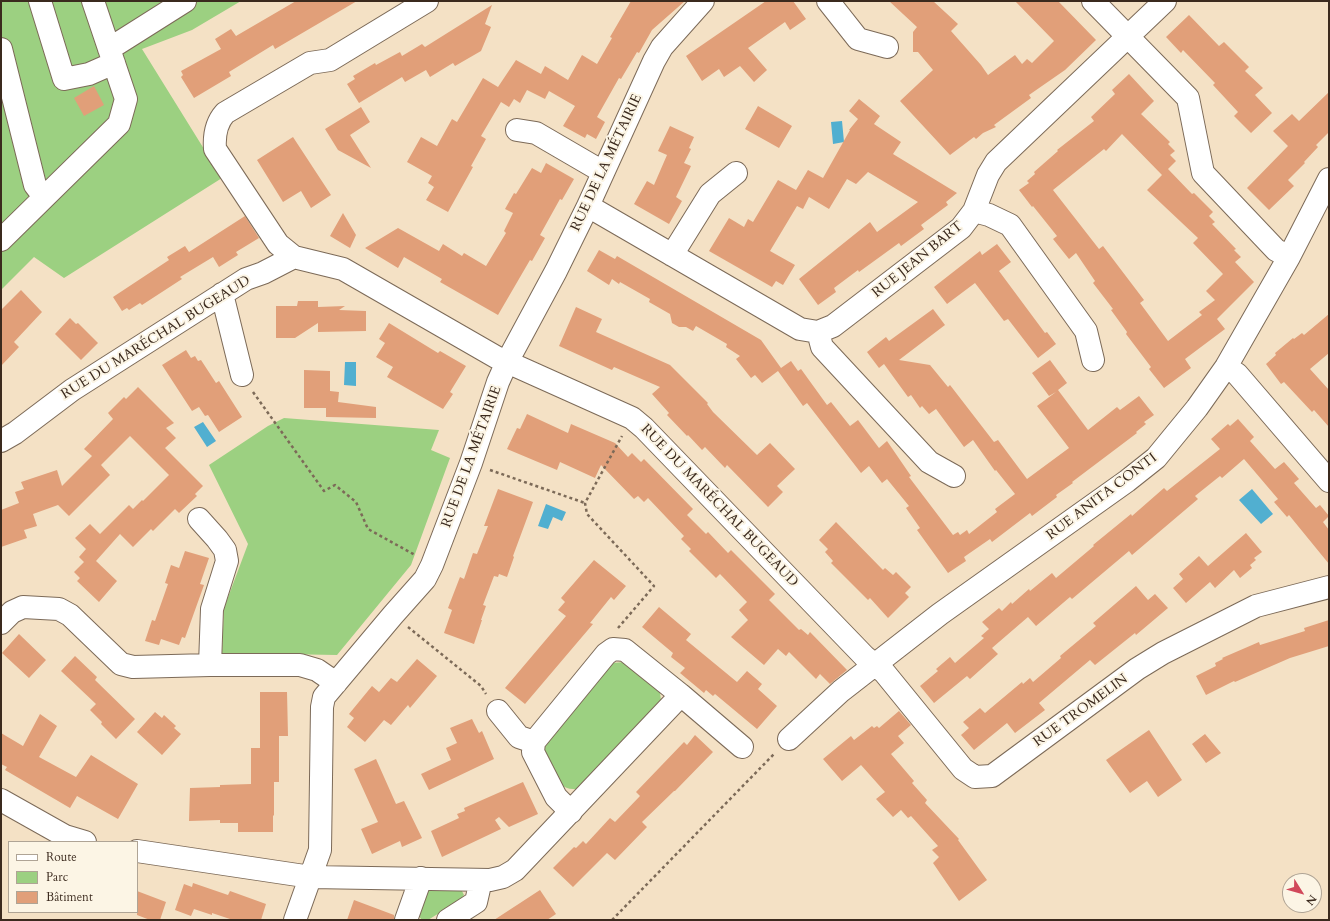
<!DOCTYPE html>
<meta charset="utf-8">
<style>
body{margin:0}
#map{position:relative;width:1330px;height:921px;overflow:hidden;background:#f4e1c5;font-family:Cardo,serif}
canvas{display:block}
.frame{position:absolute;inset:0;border:2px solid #3b2a1e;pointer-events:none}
.legend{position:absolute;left:8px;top:841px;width:130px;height:72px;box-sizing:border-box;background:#fcf5e5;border:1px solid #afa495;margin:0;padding:5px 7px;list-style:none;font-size:12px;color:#3b2a1e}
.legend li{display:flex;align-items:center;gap:8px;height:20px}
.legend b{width:20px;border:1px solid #afa495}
.north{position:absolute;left:1282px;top:873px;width:40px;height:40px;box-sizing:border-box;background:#fcf5e5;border:1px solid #afa495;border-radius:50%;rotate:127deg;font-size:11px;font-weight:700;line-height:16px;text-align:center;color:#3b2a1e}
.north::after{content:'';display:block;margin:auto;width:14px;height:18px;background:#d1495b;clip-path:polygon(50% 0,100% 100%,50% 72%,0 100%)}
</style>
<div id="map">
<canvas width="1330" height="921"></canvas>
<div class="frame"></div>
<ul class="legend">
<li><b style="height:5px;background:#fff"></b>Route</li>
<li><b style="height:11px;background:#9cd081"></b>Parc</li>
<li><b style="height:11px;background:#e19f79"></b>Bâtiment</li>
</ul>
<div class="north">N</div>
</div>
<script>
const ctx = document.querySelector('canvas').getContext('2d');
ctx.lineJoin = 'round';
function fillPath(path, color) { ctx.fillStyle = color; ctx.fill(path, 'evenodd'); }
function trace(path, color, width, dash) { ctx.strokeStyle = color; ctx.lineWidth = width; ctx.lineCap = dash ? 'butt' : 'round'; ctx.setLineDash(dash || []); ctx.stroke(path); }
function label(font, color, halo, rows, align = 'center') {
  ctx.font = font + ' Cardo,serif'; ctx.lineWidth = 4; ctx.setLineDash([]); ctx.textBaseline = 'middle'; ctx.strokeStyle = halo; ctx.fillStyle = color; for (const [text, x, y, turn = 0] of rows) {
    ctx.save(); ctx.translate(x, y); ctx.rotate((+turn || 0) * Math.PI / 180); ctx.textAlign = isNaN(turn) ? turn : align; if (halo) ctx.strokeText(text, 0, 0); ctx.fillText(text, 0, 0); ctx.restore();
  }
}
fillPath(new Path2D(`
 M1 1H241L192 30 142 49 222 178 64 278 34 257 1 290Z
 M284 418 439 430 431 450 450 458 411 565 337 655 222 653 224 608 248 544 209 465 268 426Z
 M625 662 660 692 661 701 587 783C583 785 577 790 573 789 555 789 542 760 544 745L612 663Z
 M429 888 461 889 464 895 460 900 428 920H422L416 913Z`), '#9cd081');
fillPath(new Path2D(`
 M842 121 844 142 833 144 831 122Z
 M345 362H356V386L344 385Z
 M203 422 216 441 207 447 194 427Z
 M1252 489 1273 514 1261 524 1239 500Z
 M546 504 566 512 562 521 553 517 548 529 538 526Z`), '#51afd0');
fillPath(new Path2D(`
 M296 1H357L275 49 273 45 229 72 231 76 194 98 181 77 183 75 181 71 221 49 215 39 231 29 236 36Z
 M631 1H685L652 30 639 53 637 52 621 79 619 78 597 117 605 122 596 139 587 134 585 138 563 126 575 106 549 91 545 99 527 90 520 103 514 99 509 107 501 102 481 136 486 139 471 166 473 167 448 212 426 200 434 187 428 183 432 176 407 162 421 137 437 146 452 119 457 122 483 78 498 87 516 60 541 74 545 66 568 80 582 55 597 64 612 38 610 37Z
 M766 1H793L806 19 790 30 785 22 748 48 767 70 754 82 740 66 724 77 719 69 702 81 686 56Z
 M889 1H933L958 24 951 31 981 65 988 75 1015 55 1022 64 1027 59 1032 63 1054 41 1015 1H1058L1096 40 1065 70 1029 95 1031 98 994 125 996 127 983 133 976 139 974 137 950 155 900 101 933 70 918 52H913V32L917 27Z
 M492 5 485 24 491 27 481 51 455 66 453 63 430 77 426 70 405 82 402 77 359 103 347 84 355 79 353 76 375 63 376 65 400 52 402 56 422 44 425 47Z
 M1189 15 1219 46 1224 42 1249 67 1245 71 1263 88 1255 95 1272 113 1251 133 1234 116 1238 112 1213 85 1215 83 1183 50 1181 53 1166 37Z
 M1129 74 1154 101 1141 114 1170 142 1168 144 1175 151 1170 155 1176 161 1168 169 1192 194 1194 193 1213 212 1209 216 1215 222 1212 224 1236 249 1234 250 1241 257 1235 262 1254 282 1217 319 1225 329 1185 359 1191 368 1164 388 1149 369 1151 367 1126 334 1127 332 1111 310 1113 309 1093 283 1095 281 1076 253 1069 259 1053 239 1057 236 1033 206 1032 207 1019 190 1029 183 1027 181 1035 174 1034 172 1058 151 1057 150 1094 121 1091 117 1115 94 1112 90ZM1122 134 1162 175 1147 190 1198 238 1193 243 1223 274 1206 291 1215 300 1199 312 1202 315 1168 341 1140 303 1144 300 1103 246 1099 249 1053 190 1104 149 1106 151Z
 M94 86 104 105 84 116 74 98Z
 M1329 92V132L1316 145 1318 147 1304 162 1305 163 1288 180 1294 186 1269 210 1247 188 1288 146 1273 131 1292 114 1299 121Z
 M859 99 880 116 874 124 901 142 893 154 957 193 946 202 948 205 921 225 924 229 901 246 899 243 859 272 858 270 834 288 836 292 818 305 799 279 870 222 877 232 918 202 868 172 856 184 847 179 829 209 809 197 803 209 797 206 770 251 795 265 783 285 776 281 772 287 709 251 729 218 744 227 748 219 753 222 778 180 796 190 808 170 823 178 850 130H849L858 119 849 111Z
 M758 106 792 126 779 148 745 129Z
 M361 107 370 122 350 135 371 168 338 150 325 129Z
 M670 126 694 137 689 148 691 149 684 163 691 166 676 197 682 201 669 224 634 204 647 181 654 185 667 155 658 151Z
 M293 137 331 195 311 208 301 191 283 202 257 160Z
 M546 163 574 179 562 200 560 199 540 235 545 238 532 261 530 260 498 315 440 282 442 279 404 257 398 268 365 248 398 228 439 251 443 244 462 256 464 253 486 266 506 233 504 231 513 213 505 209 514 193 516 194 532 168 541 173Z
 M343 213 356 235 350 248 330 236Z
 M245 216 259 238 236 252 238 255 219 267 213 257 180 277 182 279 142 305 140 303 129 310 127 308 122 311 113 297 169 260 167 257 185 246 189 252Z
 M997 244 1011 262 999 271 1045 333 1047 332 1056 344 1038 358 1008 319 1004 321 975 283 947 304 934 287 980 251 982 255Z
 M599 250 615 259 617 256 761 340 781 368 791 361 798 371 801 369 827 405 831 402 850 426 858 420 879 448 887 441 911 476 909 477 953 535 958 532 960 535 967 530 969 534 997 512 995 509 1015 494 996 470 995 471 973 440 964 447 936 409 929 414 922 406 920 408 911 395 908 397 884 364 879 368 867 352 886 337 889 341 933 309 945 325 899 360 930 365 948 387 950 385 994 442 998 440 1027 479 1069 448 1037 406 1056 392 1049 396 1032 373 1050 360 1067 383 1058 390 1088 430 1117 407 1120 410 1139 396 1154 415 1144 422 1146 424 1136 432 1137 433 1072 482 1073 483 1056 495 1057 497 1032 516 1030 513 992 542 990 539 964 557 966 561 948 573 917 530 920 528 906 508 909 506 887 479 882 483 869 466 861 473 807 403 803 406 778 371 762 383 755 375 751 378 736 359 740 356 726 347 727 344 696 326 693 331 686 327H679L672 323 670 314 649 302 650 299 620 282 619 284 612 279 609 285 587 271Z
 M21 290 42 312 14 342 19 347 1 366V310Z
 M298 301H318V307L345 306 339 310 366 311V331L318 332V323L295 338H276V306H297Z
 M576 307 602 319 596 332 670 365 708 403 707 404 713 412 757 455 770 443 795 469 777 486 783 492 768 507 727 465 725 468 705 447 702 450 688 435 687 436 667 415 669 413 652 394 660 387 614 367 612 370 559 346Z
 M1329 314V353L1310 369 1329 390V427L1314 410 1312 412 1284 382 1281 384 1266 364 1276 355 1275 353 1293 338 1294 339 1302 333 1304 335Z
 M70 318 76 324 78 323 98 343 81 360 55 334Z
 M389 323 438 353 440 351 466 366 450 392 453 394 443 409 387 377 393 367 376 357 385 343 379 339Z
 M186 350 191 358 195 356 198 361 201 360 216 383 219 381 242 417 219 432 208 415 205 416 199 407 192 411 162 365Z
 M304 370 330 371V391L339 392 338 402 376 407V418L326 417V408H304Z
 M138 387 174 423 166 428 176 438 165 448 203 486 195 494 197 496 179 513 175 509 153 531 151 529 133 547 120 534 96 561 117 581 99 602 77 581 80 578 74 572 84 562 79 557 86 549 75 538 90 524 100 534 129 505 133 509 142 500 143 501 169 475 130 436 101 465 110 475 69 516 58 505 33 514 37 526 24 530 27 538 1 547V510L19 503 15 492 24 489 21 482 57 470 62 486 92 456 84 449 113 419 108 413 124 397 126 399Z
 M527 414 568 433 571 424 615 443 628 457 632 453 641 462 644 459 693 509 687 515 706 534 708 532 728 553 731 550 775 594 769 600 799 630 801 629 808 635 810 632 847 670 830 684 820 674 816 679 789 652 786 656 778 649 764 665 731 637 748 620 739 610 747 602 720 574 716 578 689 551 691 549 681 539 684 536 648 498 644 502 638 496 634 499 601 465 595 478 560 462 557 470 507 449 517 428 520 429Z
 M1238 419 1254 437 1250 441 1275 469 1284 462 1299 479 1294 483 1316 508 1320 505 1329 516 1323 522 1329 530V564L1289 515 1287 517 1274 502 1278 499 1244 459 1222 478 1220 476 1195 496 1198 499 1132 555 1129 551 1072 599 1070 597 1036 626 1028 617 992 648 998 654 970 679 967 676 934 703 920 686 938 671 936 669 950 657 955 663 984 638 981 636 989 629 982 622 999 608 1002 611 1011 602 1012 604 1029 589 1030 591 1052 573 1056 578 1094 546 1093 545 1131 514 1132 516 1164 488 1167 491 1220 449 1211 439 1228 424 1230 426Z
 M498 489 533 502 513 556 514 557 507 577 499 574 498 577 494 576 483 605 486 606 481 620H482L474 644 444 633 452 610 448 608 460 577 464 579 473 553 477 554 488 526H484Z
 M836 522 883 570 885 568 893 575 896 572 911 587 905 593 909 597 888 618 870 598 868 600 831 563 833 561 825 552 828 549 819 540Z
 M1246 533 1262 552 1254 558 1256 560 1250 565 1252 568 1240 578 1234 570 1215 588 1210 582 1186 603 1173 588 1183 579 1179 574 1199 556 1208 566Z
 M185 551 209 558 200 584 204 585 185 638 182 637 179 645 161 639 159 645 145 641 152 620 155 621 168 584 165 583 171 565 179 568Z
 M594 560 626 586 614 600 611 597 590 623 593 624 525 704 505 688 566 616 558 610 565 602 561 598Z
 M1136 586 1148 600 1155 594 1168 608 1136 635 1135 633 1095 665 1090 660 1039 703 1045 710 1015 733 1007 723 974 750 961 735 969 728 963 722 980 708 985 713 1022 682 1023 684 1030 678 1033 682 1061 658 1060 656 1096 626 1093 623Z
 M659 607 691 634 686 640 737 682 747 671 762 684 758 689 777 706 757 729 715 694 713 696 706 690 704 693 680 673 685 668 671 657 673 653 642 627Z
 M1329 620V646L1290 658 1235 682 1234 681 1206 695 1196 676 1216 666 1215 663 1223 659 1222 658 1259 642 1260 645 1305 631 1304 628Z
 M19 634 46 660 29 678 2 653Z
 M75 656 97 677 95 680 135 719 116 739 101 724 102 722 90 710 96 704 61 671Z
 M417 659 437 676 410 708 408 705 391 725 384 720 365 742 347 727 354 718 349 714 372 686 379 692 391 678 397 682Z
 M260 692H287L288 736H279V782H274V816L273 815V832H238V823H220V820L189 821 190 788 220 787V785L251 784V748H260Z
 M899 711 911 725 898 736 904 743 891 754 914 781 912 783 927 800 925 803 959 839 958 840 987 880 959 901 933 863 939 857 932 850 938 846 911 816 908 818 901 810 893 817 876 799 885 792 861 765 842 781 823 759 851 736 854 740 872 726 874 728 877 726 879 728Z
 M155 712 162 718 164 715 176 726 174 728 181 734 162 755 137 732Z
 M40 714 57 726 39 757 76 777 91 755 138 784 118 819 77 796 70 808 5 770 7 767 1 764V733L23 746Z
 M472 719 479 733 482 731 494 759 429 790 421 774 451 760 446 748 457 743 450 728Z
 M1149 730 1182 780 1158 797 1147 781 1130 793 1106 760Z
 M1205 734 1221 753 1206 763 1192 744Z
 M695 735 713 752 675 791H674L642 822 647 827 615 860 607 853 573 887 553 868 574 847 576 848 583 841 586 844 610 818 615 822 640 796 636 792 684 742 687 745Z
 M376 759 396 804 404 801 422 838 402 847 400 841 372 854 361 829 378 822 354 769Z
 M523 782 538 814 509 827 499 817 495 820 501 829 442 857 431 831 459 818 457 814 465 811 464 808Z
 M193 883 228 895 230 891 266 904 261 920H233L212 913V915L194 909 191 916 175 910 184 884 192 887Z
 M540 890 556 914 547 920H494Z
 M137 891 166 902 160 920H150L137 915Z
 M354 900 394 915V920H347Z`), '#e19f79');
const minor = new Path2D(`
 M40 1 64 79 89 74 114 63
 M828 1 858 39 887 47
 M1093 1 1188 98 1203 173 1276 250 1289 257
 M1 49 35 185 44 197
 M109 49 185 1
 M517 130 536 133 603 172
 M588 206 800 329 818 332 833 326 961 228 974 211 988 175 996 162 1165 1
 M974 211 989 215 1010 225 1086 331 1093 360
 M1 240 119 124 126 99 93 1
 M672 255 710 194 736 173
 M294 257 278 244 215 149C214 136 216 123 225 113L310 63 330 60 427 1
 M222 294 242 375
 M818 332 822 347 929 462 954 476
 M1226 367 1237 374 1329 481
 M1 441 15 433 72 390 246 279 263 273 294 257 343 269 496 357 632 418 644 428 865 657 884 672 963 769 975 777 992 776 1137 669 1163 653 1256 606 1329 587
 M199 519 217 539 225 550 227 561 212 609 210 665
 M1 623 12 612 23 607 59 609 70 615 121 664 133 667 210 665H300L317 670 336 683
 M498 711 519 737 534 742
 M789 739 841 691 940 614 1127 481 1156 458 1197 408 1226 367 1289 257 1329 179
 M1 800 65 836 85 842
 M571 812 556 797 533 752 534 742 606 654 613 649 625 650 681 695 742 747
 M137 851 311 877 490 880 503 877 515 870 681 695
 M295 920 320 850 322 707 324 697 393 615 425 579 432 565 471 463 498 382 507 362 556 271 588 206 654 61 662 47 703 1
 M406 920 421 878
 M448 920 476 902 481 880`);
trace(minor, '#7c6a58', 24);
trace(new Path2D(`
 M253 392 324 491 335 485 356 502 368 529 415 555
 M490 470 585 503
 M408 627 481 686 486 694
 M618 628 654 586 587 514 585 503 622 436
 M612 920 775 753`), '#7c6a58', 2.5, [3, 3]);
trace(minor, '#fff', 22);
label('14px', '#3b2a1e', '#fcf5e5', [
 ["RUE DE LA MÉTAIRIE",607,163,-65],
 ["RUE JEAN BART",918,260,-39],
 ["RUE DU MARÉCHAL BUGEAUD",156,338,-32],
 ["RUE DE LA MÉTAIRIE",472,457,-70],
 ["RUE ANITA CONTI",1102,497,-37],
 ["RUE DU MARÉCHAL BUGEAUD",719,506,46],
 ["RUE TROMELIN",1081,711,-36]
]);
</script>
